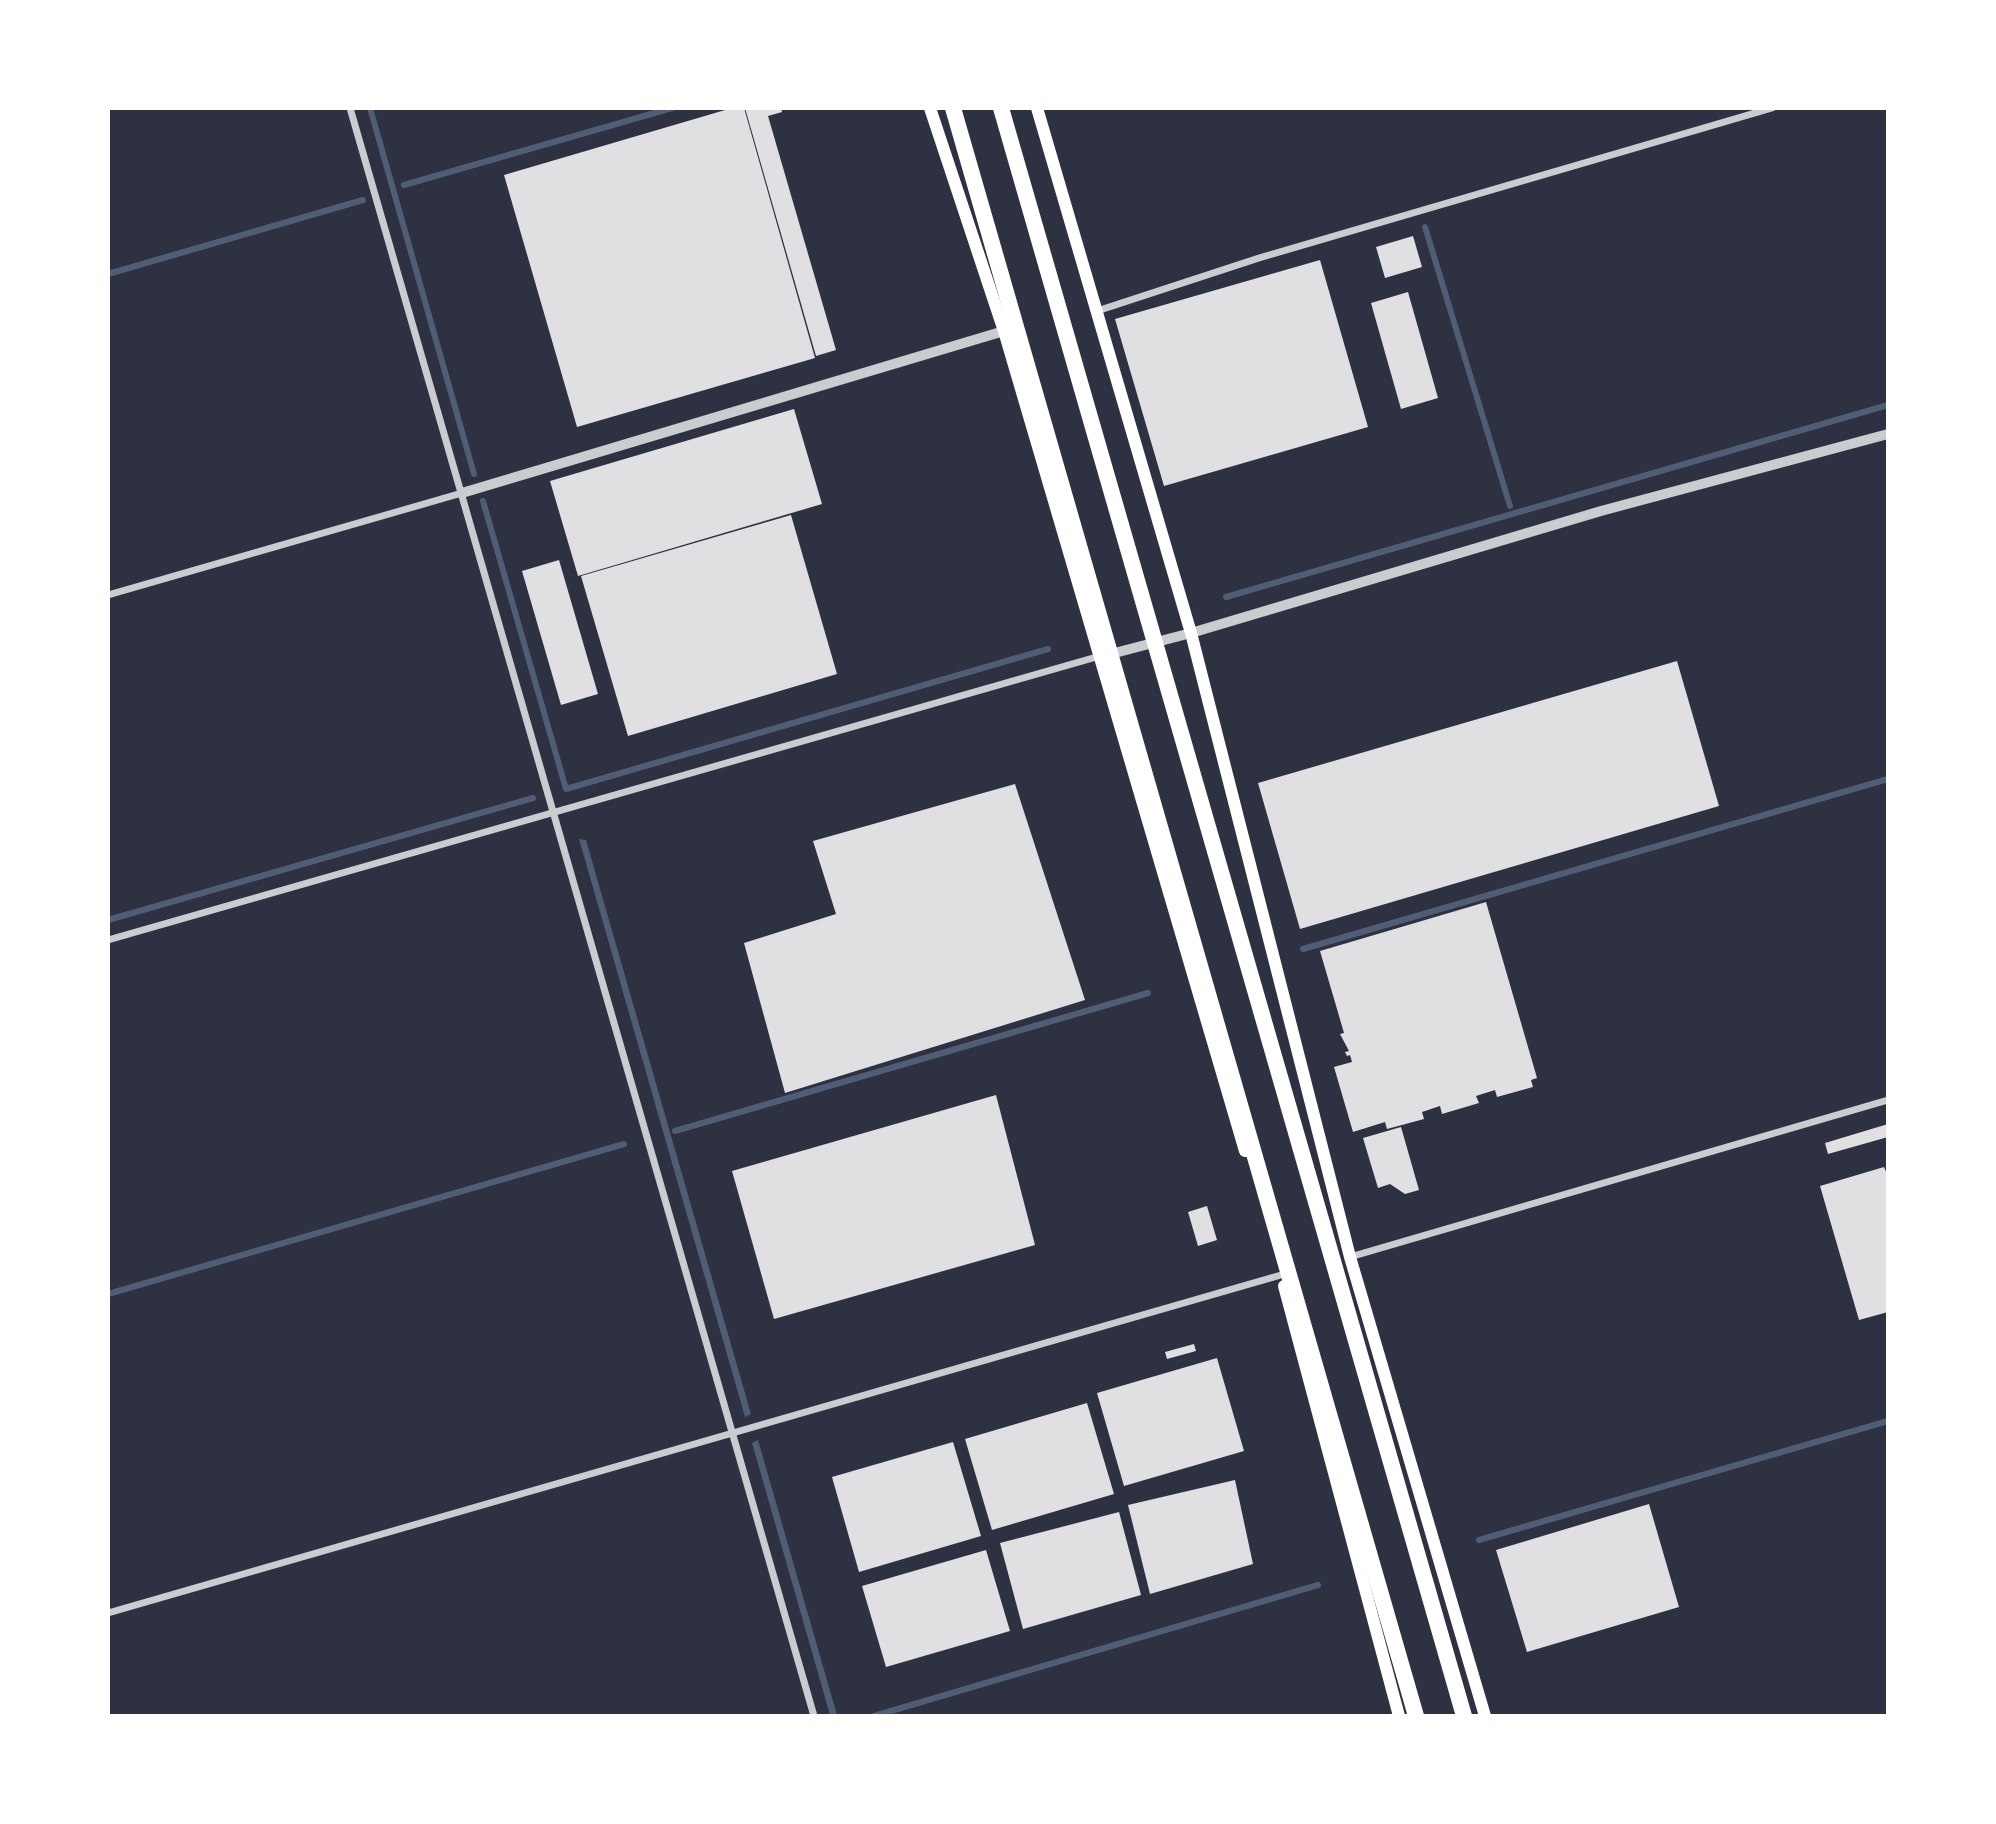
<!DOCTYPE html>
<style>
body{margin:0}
#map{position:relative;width:1996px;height:1824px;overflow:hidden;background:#2d3142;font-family:"IBM Plex Sans",sans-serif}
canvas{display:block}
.frame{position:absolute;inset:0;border:110px solid #fff;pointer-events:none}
</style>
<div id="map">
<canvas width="1996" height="1824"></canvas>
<div class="frame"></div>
</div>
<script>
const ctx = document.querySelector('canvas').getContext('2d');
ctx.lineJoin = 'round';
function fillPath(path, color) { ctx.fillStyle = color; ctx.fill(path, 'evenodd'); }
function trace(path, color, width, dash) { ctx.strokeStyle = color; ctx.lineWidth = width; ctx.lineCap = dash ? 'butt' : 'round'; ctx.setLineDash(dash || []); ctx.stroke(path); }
fillPath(new Path2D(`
 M579 839 586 840 751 1414 745 1417Z
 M758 1440 837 1715H830L752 1443Z`), '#4f5d75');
trace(new Path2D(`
 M370 108 474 474
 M404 185 672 108
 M1425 227 1510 506
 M108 274 363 200
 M483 501 566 789 1048 649
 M1226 597 1888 405
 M108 920 533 798
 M1303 949 1888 779
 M675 1131 1148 993
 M108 1294 624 1144
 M1479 1540 1888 1421
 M874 1716 1318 1585`), '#4f5d75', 6);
fillPath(new Path2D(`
 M732 108H744L815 358 577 427 504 175Z
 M745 108H781L782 112 768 116 836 350 816 356Z
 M1413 236 1422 267 1385 278 1376 247Z
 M1320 260 1368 427 1164 486 1115 319Z
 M1408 292 1438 398 1401 409 1371 303Z
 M794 409 822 504 578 576 550 481Z
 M791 515 837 674 628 736 581 576Z
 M559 560 598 694 561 705 522 571Z
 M1677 661 1719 806 1300 929 1258 783Z
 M1015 784 1085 1000 785 1093 744 943 836 914 813 841Z
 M1486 902 1537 1078 1531 1080 1533 1087 1497 1097 1495 1090 1476 1096 1479 1103 1442 1114 1440 1106 1422 1112 1424 1119 1387 1129 1385 1122 1353 1132 1334 1067 1352 1062 1350 1055 1347 1056 1345 1052 1349 1051 1340 1034 1344 1033 1320 951Z
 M996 1095 1035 1245 774 1319 732 1171Z
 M1888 1124V1137L1828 1154 1825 1143Z
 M1401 1127 1419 1190 1405 1194 1390 1184 1378 1188 1363 1138Z
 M1884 1167 1888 1176V1312L1859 1320 1820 1186Z
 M1207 1206 1217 1240 1198 1246 1188 1212Z
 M1194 1344 1196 1351 1167 1359 1165 1352Z
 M1217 1358 1244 1451 1124 1486 1097 1393Z
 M1087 1403 1114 1494 992 1530 965 1439Z
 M953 1442 981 1536 859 1572 832 1477Z
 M1235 1480 1253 1564 1150 1594 1128 1505Z
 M1649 1504 1679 1607 1527 1652 1496 1550Z
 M1119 1512 1141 1595 1023 1629 1000 1543Z
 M986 1550 1010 1631 886 1667 862 1586Z`), '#e0e0e3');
trace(new Path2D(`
 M350 108 814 1716
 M1097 311 1259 258 1772 108
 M108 595 462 493
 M108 940 1100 656
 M1350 1257 1888 1100
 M108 1613 1281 1275`), '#caccd0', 7);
trace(new Path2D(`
 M462 493 1004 331
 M1107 655 1191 633 1601 511 1888 434`), '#caccd0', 10);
trace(new Path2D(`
 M930 108 1004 331 1245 1151
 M1037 108 1191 633 1350 1257 1485 1716
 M1284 1286 1399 1716`), '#fff', 12);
trace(new Path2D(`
 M953 108 1416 1716
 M1001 108 1464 1716`), '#fff', 16);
</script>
